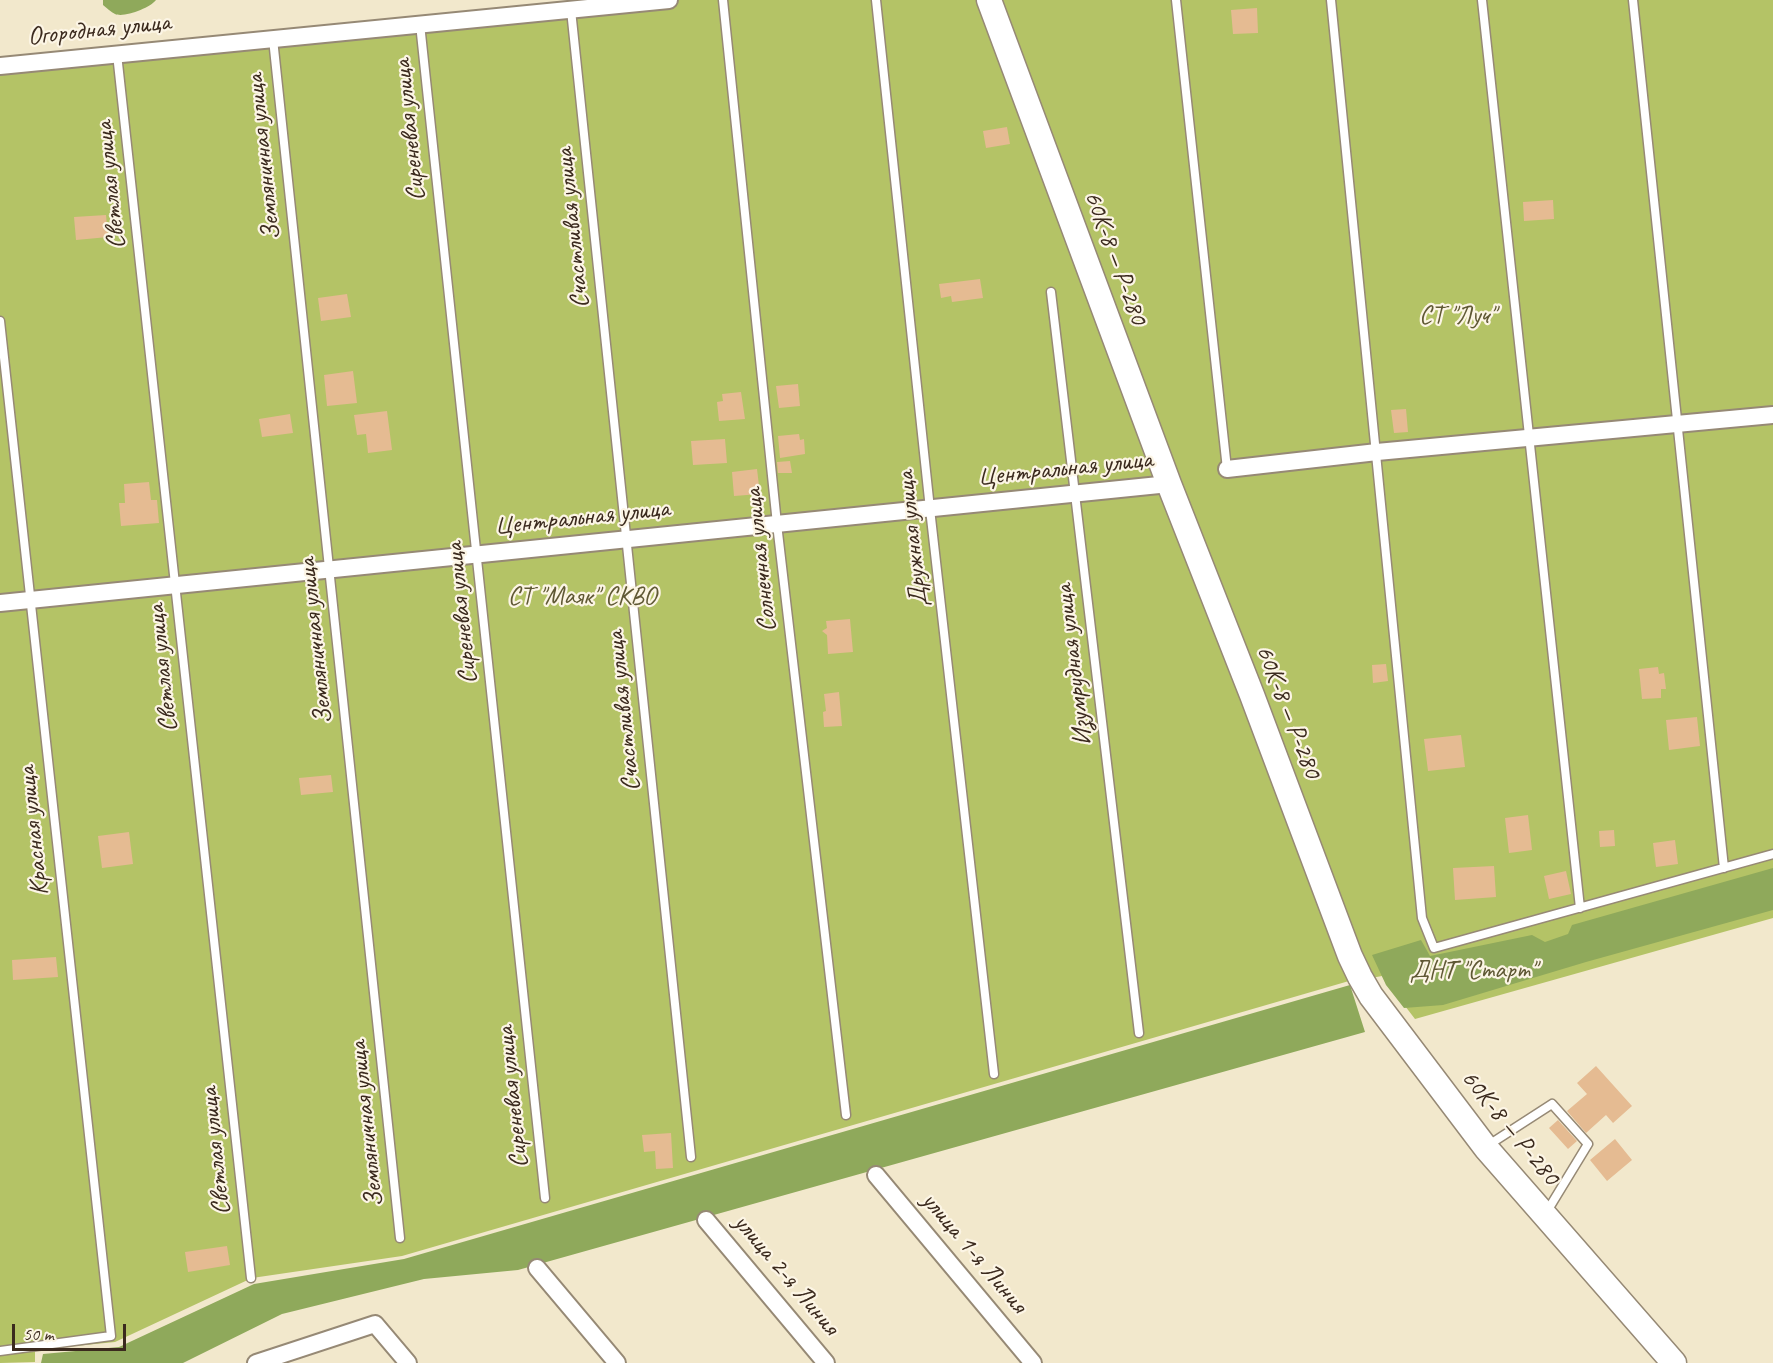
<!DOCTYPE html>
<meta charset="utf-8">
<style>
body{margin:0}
#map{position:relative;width:1773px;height:1363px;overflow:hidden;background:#f2e8cc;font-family:Caveat,sans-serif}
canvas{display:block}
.scale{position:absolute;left:12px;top:1324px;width:114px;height:27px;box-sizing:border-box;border:3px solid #3b2a1e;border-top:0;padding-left:8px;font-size:18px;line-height:21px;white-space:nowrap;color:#3b2a1e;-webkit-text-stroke:4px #fcf5e5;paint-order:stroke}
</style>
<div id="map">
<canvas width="1773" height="1363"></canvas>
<div class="scale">50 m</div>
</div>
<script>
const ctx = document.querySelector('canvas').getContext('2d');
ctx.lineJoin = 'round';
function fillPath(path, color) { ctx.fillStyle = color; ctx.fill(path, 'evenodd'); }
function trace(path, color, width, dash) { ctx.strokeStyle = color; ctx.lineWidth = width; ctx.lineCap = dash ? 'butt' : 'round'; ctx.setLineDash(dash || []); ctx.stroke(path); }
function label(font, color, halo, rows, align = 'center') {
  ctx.font = font + ' Caveat,sans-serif'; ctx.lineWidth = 4.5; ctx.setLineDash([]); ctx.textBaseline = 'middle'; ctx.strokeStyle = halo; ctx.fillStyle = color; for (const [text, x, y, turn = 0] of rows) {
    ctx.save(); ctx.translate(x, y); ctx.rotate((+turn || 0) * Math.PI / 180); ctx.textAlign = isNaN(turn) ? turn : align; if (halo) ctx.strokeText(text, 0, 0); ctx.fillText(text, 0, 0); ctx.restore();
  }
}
fillPath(new Path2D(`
 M631 0H979L1349 981 402 1256 252 1278 115 1342 35 1350V1362L0 1363V63Z
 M998 0H1773V918L1415 1019 1382 976 1371 978Z`), '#b4c366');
fillPath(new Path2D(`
 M103 0H156C150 8 124 18 115 14 111 12 107 8 103 5Z
 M1773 868V910L1586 962 1443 1005 1404 1008 1386 985 1372 955 1421 940 1430 956 1532 935 1545 942 1568 934 1572 925Z
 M1350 985 1365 1032 518 1270 424 1279 282 1314 183 1363H41L43 1354 119 1347 254 1284 404 1259Z`), '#8fa95b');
fillPath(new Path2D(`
 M1257 8 1258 33 1233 34 1231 10Z
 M1007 127 1010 144 986 148 983 131Z
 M1553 200 1554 219 1524 221 1523 202Z
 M106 215 108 237 76 240 74 217Z
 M980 279 983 298 952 302 951 296 941 298 939 284Z
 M347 294 351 317 321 321 318 298Z
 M353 371 357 403 327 406 324 375Z
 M798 384 800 406 779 408 776 386Z
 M741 392 745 419 719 421 717 402 723 401 722 394Z
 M1406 409 1408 432 1394 433 1391 410Z
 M387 411 392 450 368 453 366 434 357 435 354 415Z
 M290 414 293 433 262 437 259 419Z
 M799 434 800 440 804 439 805 454 780 458 778 436Z
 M725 439 727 463 693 465 691 441Z
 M790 461 792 473H778L777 462Z
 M757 469 760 494 734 496 732 472Z
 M149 482 151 500H157L159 523 121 526 119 503H125L124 484Z
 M850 619 853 652 828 654 827 635 822 631 827 628 826 621Z
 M1386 664 1388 681 1373 683 1372 665Z
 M1658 667 1659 674 1664 673 1666 689H1661V698L1642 699 1639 669Z
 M839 692 842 726 824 727 823 712 826 711 824 694Z
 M1697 717 1700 746 1669 750 1666 720Z
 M1461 735 1465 767 1428 771 1424 739Z
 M331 775 333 792 301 795 299 778Z
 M1528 815 1532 850 1509 853 1505 818Z
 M1614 830 1615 846 1600 847 1599 831Z
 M129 832 133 864 102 868 98 836Z
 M1675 840 1678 864 1656 867 1653 843Z
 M1494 866 1496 897 1455 900 1453 868Z
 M1566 871 1571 894 1549 899 1544 876Z
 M56 957 58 977 13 980 12 960Z
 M1596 1066 1632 1106 1613 1123 1606 1115 1586 1133 1567 1111 1587 1094 1577 1083Z
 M1558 1120 1577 1141 1568 1149 1549 1128Z
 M671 1133 673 1168 656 1169 655 1151 644 1152 642 1135Z
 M1615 1139 1632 1160 1607 1181 1590 1160Z
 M227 1246 230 1265 188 1272 185 1252Z`), '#e5bb92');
const lane = new Path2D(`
 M723 0 777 524 846 1115
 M876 0 930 509 994 1074
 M1176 0 1227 469
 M1331 0 1422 918 1434 948 1773 854
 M1482 0 1580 908
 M1633 0 1724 868
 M571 10 691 1157
 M420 24 545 1198
 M273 39 400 1238
 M117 54 251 1278
 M1051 292 1139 1033
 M0 321 111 1336 0 1351
 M1487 1146 1552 1104 1588 1144 1546 1213`);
const street = new Path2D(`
 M0 66 669 0
 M1227 469 1377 452 1773 415
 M0 603 1169 484
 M876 1175 1033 1363
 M706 1220 826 1363
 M537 1268 617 1363
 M256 1363 375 1324 408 1363`);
const secondary = new Path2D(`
 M989 0 1169 484 1252 695 1350 956 1360 977 1371 996 1486 1148 1674 1363`);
trace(lane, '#968975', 11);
trace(street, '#968975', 20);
trace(secondary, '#968975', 27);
trace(lane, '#fff', 8);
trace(street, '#fff', 16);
trace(secondary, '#fff', 24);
label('26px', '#3b2a1e', '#fcf5e5', [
 ["Огородная улица",99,30,-6],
 ["Сиреневая улица",410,130,-96],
 ["Земляничная улица",264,157,-96],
 ["Светлая улица",111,185,-96],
 ["Счастливая улица",573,228,-96],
 ["60К-8 — Р-280",1115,258,70],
 ["Центральная улица",1065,469,-6],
 ["Центральная улица",582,518,-6],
 ["Дружная улица",913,539,-96],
 ["Солнечная улица",761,560,-96],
 ["Сиреневая улица",462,613,-96],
 ["Земляничная улица",316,641,-96],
 ["Изумрудная улица",1074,665,-97],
 ["Светлая улица",163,668,-96],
 ["Счастливая улица",624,711,-96],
 ["60К-8 — Р-280",1288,712,69],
 ["Красная улица",34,831,-96],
 ["Сиреневая улица",513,1097,-96],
 ["Земляничная улица",367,1124,-96],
 ["60К-8 — Р-280",1510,1128,51],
 ["Светлая улица",216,1151,-96],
 ["улица 1-я Линия",974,1253,50],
 ["улица 2-я Линия",786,1275,50]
]);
label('26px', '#5f5834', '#fcf5e5', [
 ["СТ \"Луч\"",1457,316],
 ["СТ \"Маяк\" СКВО",582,597],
 ["ДНТ \"Старт\"",1473,971]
]);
</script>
